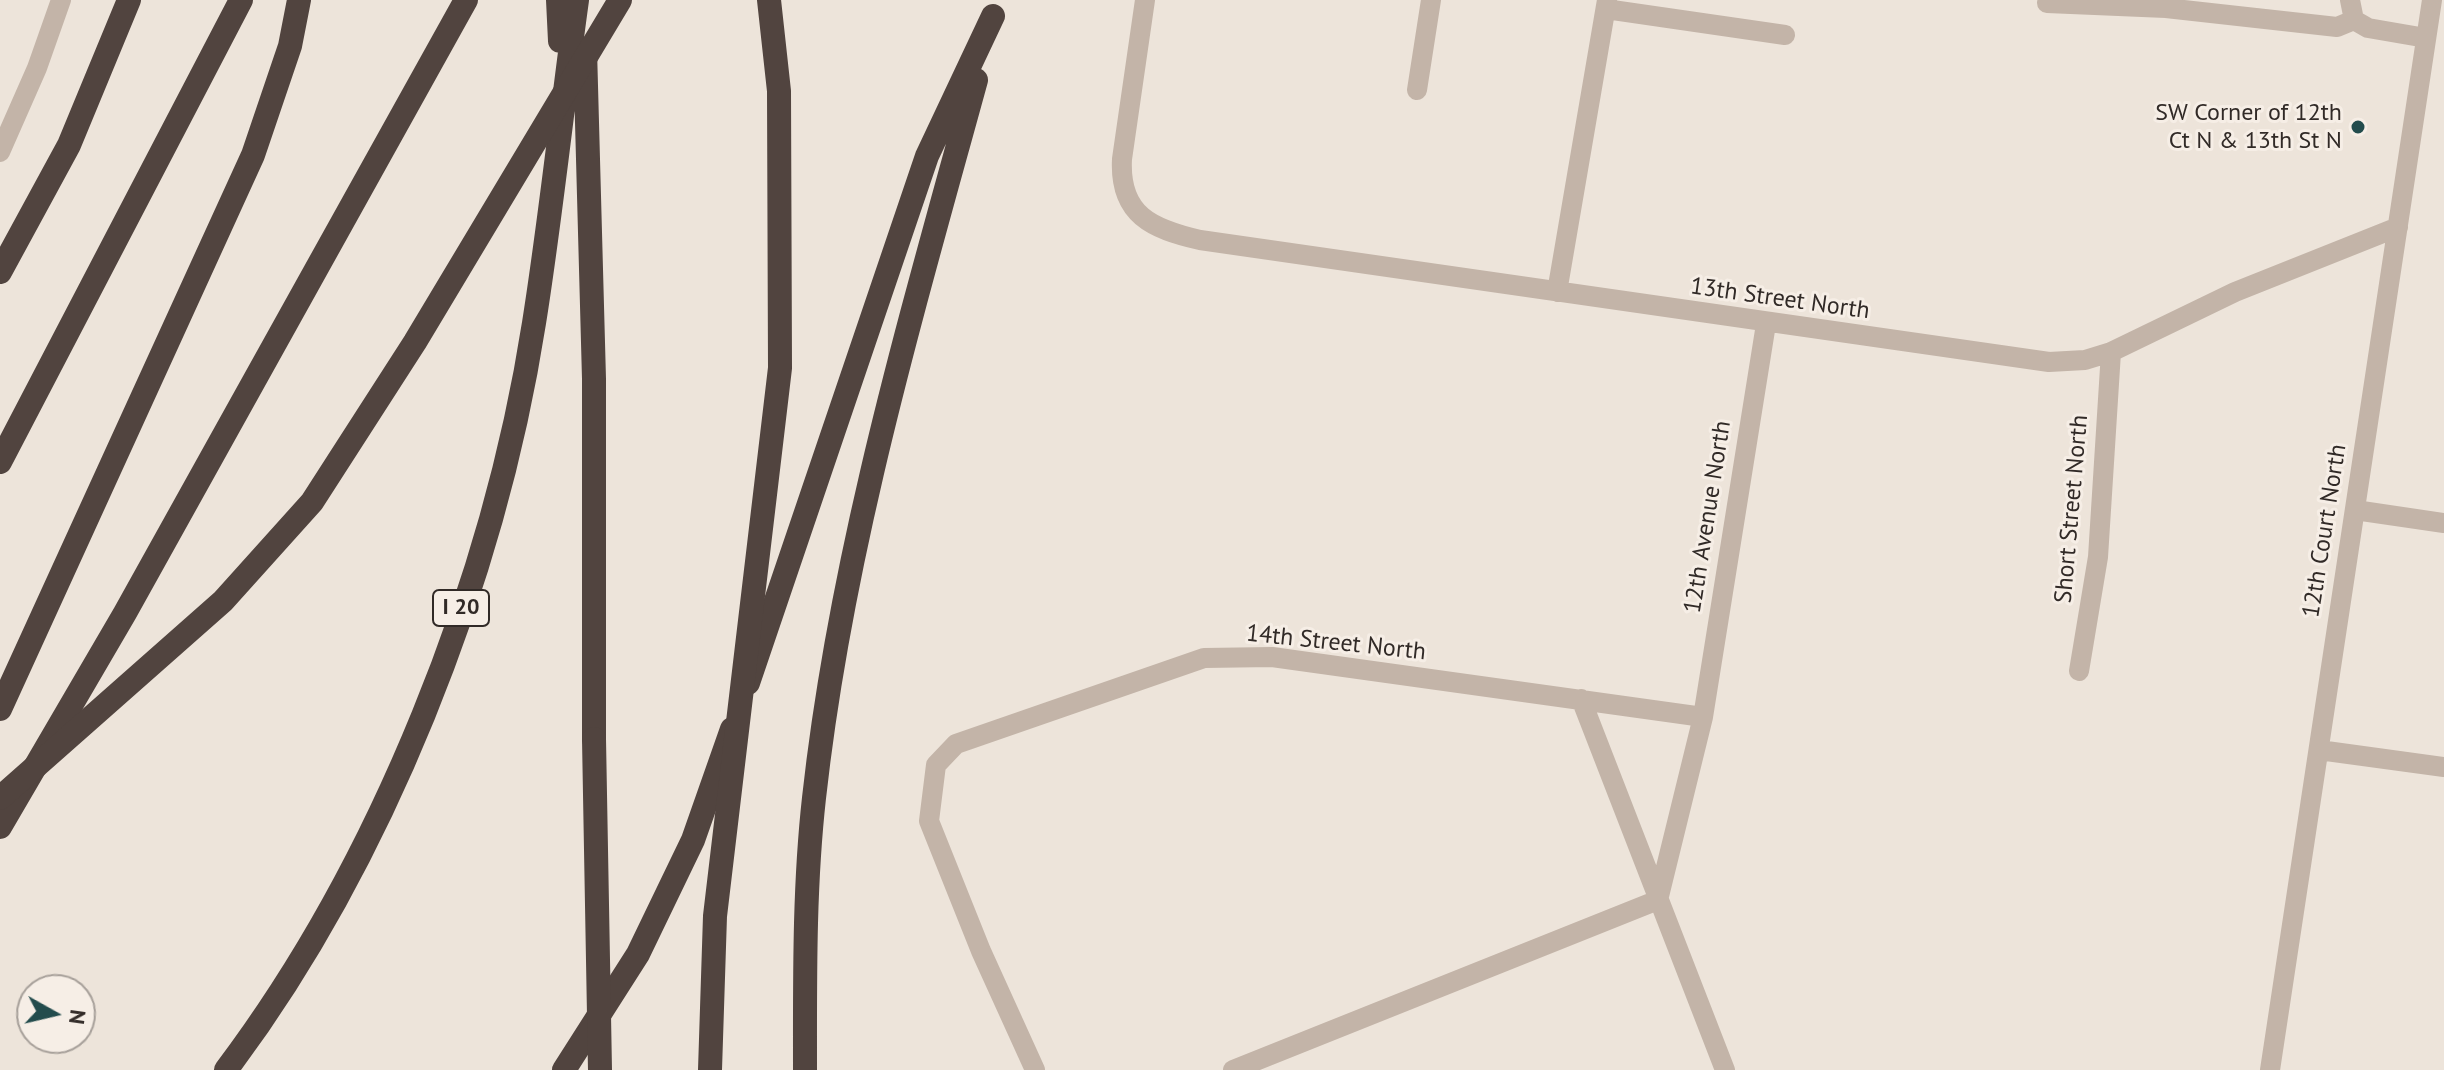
<!DOCTYPE html>
<style>
body{margin:0}
#map{position:relative;width:2444px;height:1070px;overflow:hidden;background:#ede4da;font-family:"PT Sans",sans-serif}
canvas{display:block}
.north{position:absolute;left:16px;top:974px;width:80px;height:80px;box-sizing:border-box;background:#f6eee6;border:2px solid #a7a09a;border-radius:50%;rotate:98deg;font-size:22px;font-weight:700;line-height:32px;text-align:center;color:#312a27}
.north::after{content:'';display:block;margin:auto;width:28px;height:36px;background:#234c4d;clip-path:polygon(50% 0,100% 100%,50% 72%,0 100%)}
</style>
<div id="map">
<canvas width="2444" height="1070"></canvas>
<div class="north">N</div>
</div>
<script>
const ctx = document.querySelector('canvas').getContext('2d');
ctx.lineJoin = 'round';
function trace(path, color, width, dash) { ctx.strokeStyle = color; ctx.lineWidth = width; ctx.lineCap = dash ? 'butt' : 'round'; ctx.setLineDash(dash || []); ctx.stroke(path); }
function label(font, color, halo, rows, align = 'center') {
  ctx.font = font + ' "PT Sans",sans-serif'; ctx.lineWidth = 6; ctx.setLineDash([]); ctx.textBaseline = 'middle'; ctx.strokeStyle = halo; ctx.fillStyle = color; for (const [text, x, y, turn = 0] of rows) {
    ctx.save(); ctx.translate(x, y); ctx.rotate((+turn || 0) * Math.PI / 180); ctx.textAlign = isNaN(turn) ? turn : align; if (halo) ctx.strokeText(text, 0, 0); ctx.fillText(text, 0, 0); ctx.restore();
  }
}
trace(new Path2D(`
 M1145 0 1122 159C1119 215 1152 229 1200 240L2049 362 2085 360 2111 352 2235 292 2398 227
 M2350 0 2354 20 2368 28 2426 38
 M2047 3 2166 8 2337 27 2354 20
 M1606 9 1785 35
 M1417 90 1431 0
 M0 152 37 68 61 0
 M1557 292 1607 0
 M2355 510 2444 523
 M2079 671 2098 557 2111 352
 M1581 699 1725 1070
 M2319 750 2444 767
 M1035 1070 981 951 929 821 936 765 956 744 1204 658 1272 657 1703 717
 M1233 1070 1658 900 1703 717 1766 324
 M2270 1070 2432 0`), '#c3b4a8', 20);
trace(new Path2D(`
 M558 0 560 41
 M585 49 594 379V739
 M0 272 69 145 129 0
 M0 462 241 0
 M748 683 927 156 993 16
 M0 709 253 155 290 46 299 0
 M0 827 125 613 466 0
 M226 1070C382 863 494 579 534 323 551 216 562 108 577 0
 M564 1070 638 954 693 840 732 729
 M805 1070C805 979 804 888 814 798 841 553 911 317 976 80`), '#51443f', 24);
trace(new Path2D(`
 M594 739 600 1070
 M0 798 223 601 312 502 415 342 620 0
 M710 1070 715 916 780 368 779 91 769 0`), '#51443f', 24);
for (const [x, y, r, color] of [
 [2358,127,8,"#234c4d"]
]) { const dot = new Path2D(); dot.arc(x, y, r, 0, 2 * Math.PI); ctx.fillStyle = color; ctx.fill(dot); trace(dot, '#f6eee6', 3); }
for (const [x, y, w] of [
 [461,608,56]
]) { const box = new Path2D(); box.roundRect(x - w / 2, y - 18, w, 36, 6); ctx.fillStyle = '#f6eee6'; ctx.fill(box); trace(box, '#312a27', 2); }
label('bold 22px', '#312a27', null, [
 ["I 20",461,608]
]);
label('24px', '#312a27', '#f6eee6', [
 ["SW Corner of 12th",2342,113],
 ["Ct N & 13th St N",2342,141]
], 'right');
label('24px', '#312a27', '#f6eee6', [
 ["13th Street North",1780,299,8],
 ["Short Street North",2072,509,-85],
 ["12th Avenue North",1708,517,-81],
 ["12th Court North",2325,531,-81],
 ["14th Street North",1336,643,6]
]);
</script>
